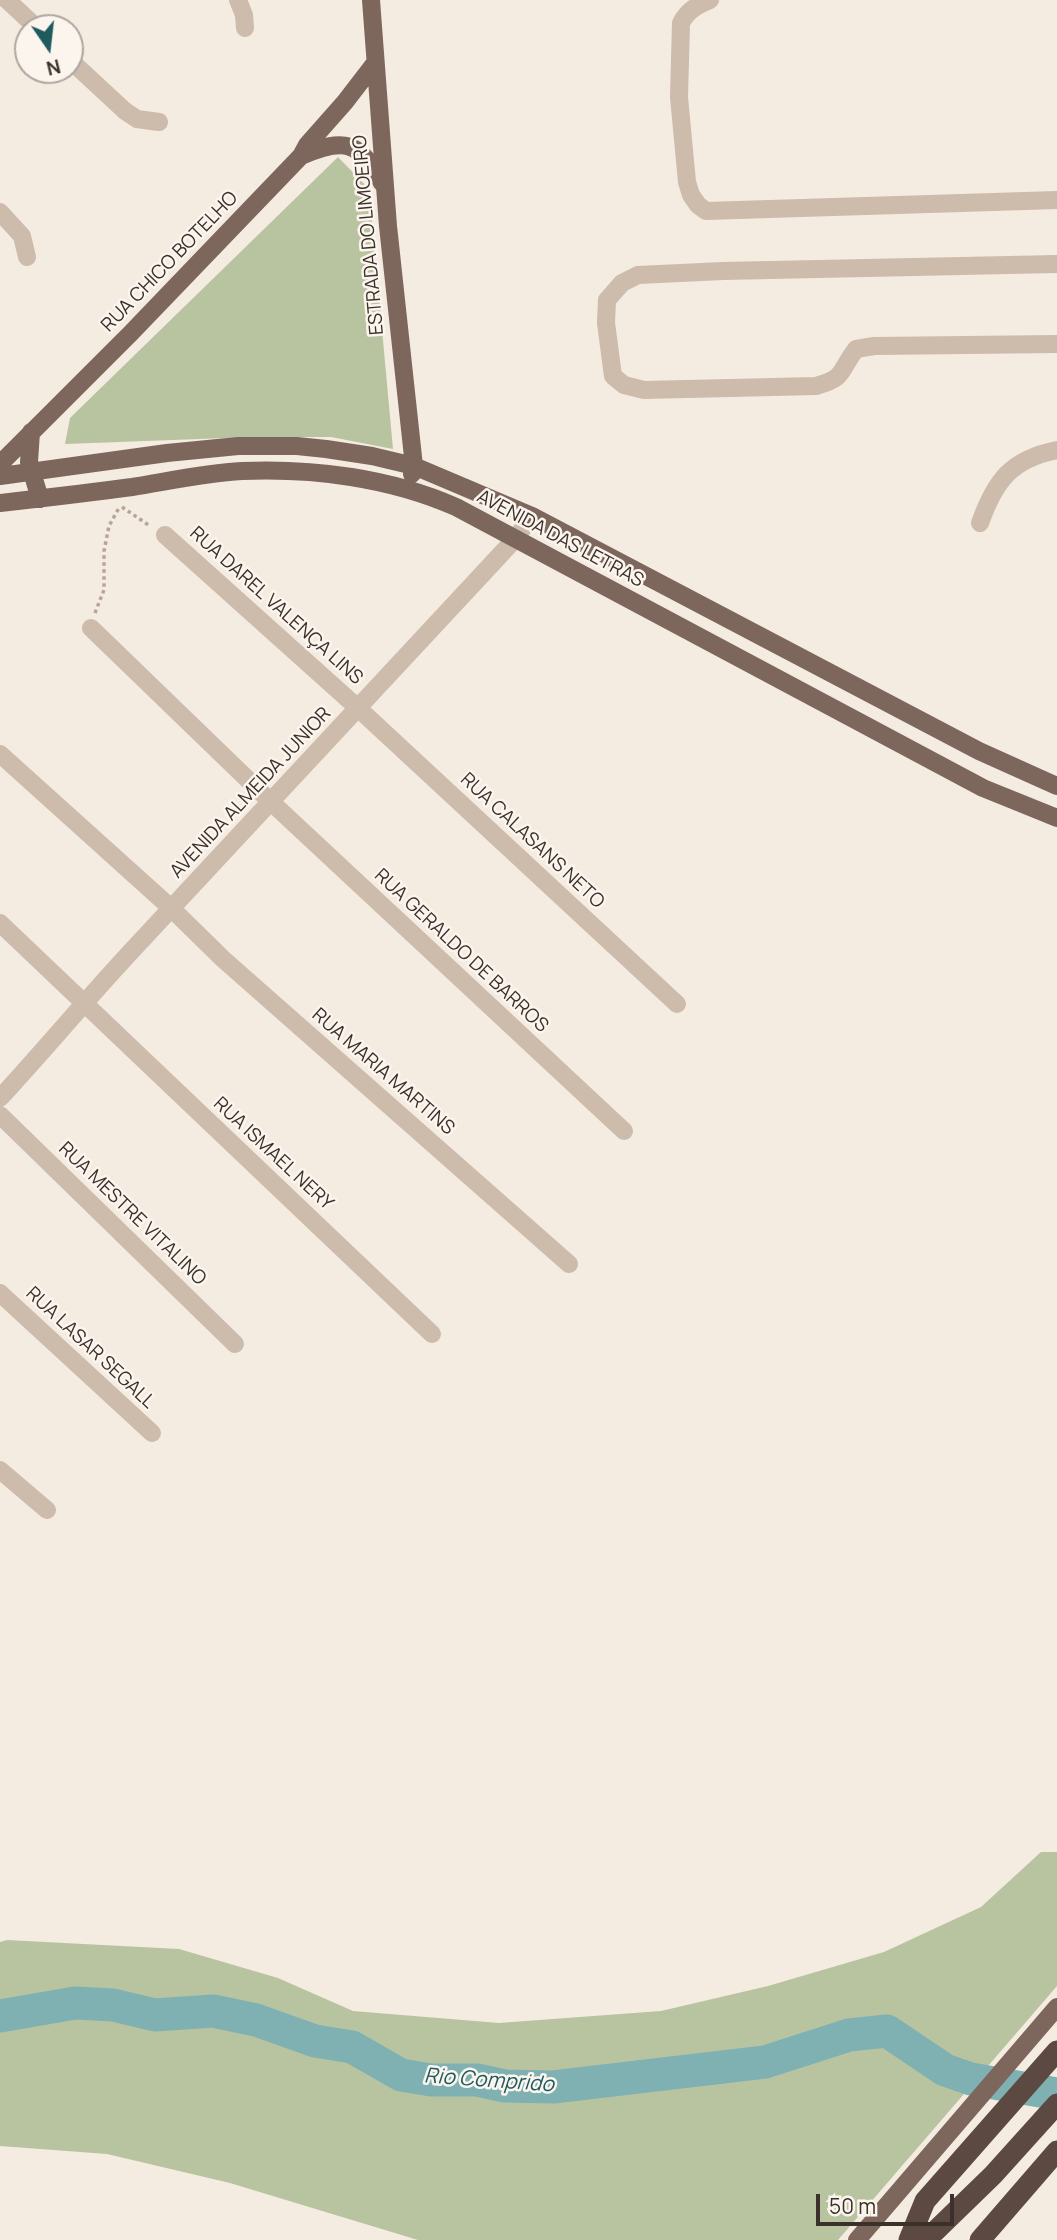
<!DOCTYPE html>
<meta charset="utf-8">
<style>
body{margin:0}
#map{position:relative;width:1057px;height:2240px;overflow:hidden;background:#f4ebe1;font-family:Manrope,sans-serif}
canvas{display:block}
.north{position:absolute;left:14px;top:14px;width:70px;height:70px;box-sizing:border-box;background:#fbf5ee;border:2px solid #aea6a0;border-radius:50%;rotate:166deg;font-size:19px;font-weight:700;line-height:28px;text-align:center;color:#3b302b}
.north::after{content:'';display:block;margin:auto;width:24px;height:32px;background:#1f5a5e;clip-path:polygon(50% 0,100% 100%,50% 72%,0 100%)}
.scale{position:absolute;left:816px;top:2194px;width:138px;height:32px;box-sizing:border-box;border:4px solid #3b302b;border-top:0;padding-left:9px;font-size:21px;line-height:24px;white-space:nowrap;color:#3b302b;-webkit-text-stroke:5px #fbf5ee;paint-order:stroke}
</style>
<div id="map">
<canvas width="1057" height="2240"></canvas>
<div class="north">N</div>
<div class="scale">50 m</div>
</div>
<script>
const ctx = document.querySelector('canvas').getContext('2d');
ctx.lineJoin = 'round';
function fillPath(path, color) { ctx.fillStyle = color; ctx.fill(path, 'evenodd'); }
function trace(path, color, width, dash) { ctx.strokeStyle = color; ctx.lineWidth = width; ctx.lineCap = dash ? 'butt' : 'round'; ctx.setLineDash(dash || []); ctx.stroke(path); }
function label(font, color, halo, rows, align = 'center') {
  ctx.font = font + ' Manrope,sans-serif'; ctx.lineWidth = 5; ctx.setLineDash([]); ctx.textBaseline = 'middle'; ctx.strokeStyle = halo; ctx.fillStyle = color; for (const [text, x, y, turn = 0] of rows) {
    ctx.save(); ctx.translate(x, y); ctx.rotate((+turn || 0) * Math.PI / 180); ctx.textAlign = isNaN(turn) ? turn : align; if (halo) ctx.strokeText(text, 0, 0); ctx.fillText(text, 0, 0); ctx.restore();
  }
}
fillPath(new Path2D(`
 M338 157 369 189 393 449 331 437H253L65 444 70 418Z
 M1041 1852H1057V1986L982 2073 972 2079 970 2087 838 2240H418L230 2183 107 2154 0 2146V1942L7 1940 179 1949 278 1978 353 2011 499 2023 661 2011 768 1986 884 1952 981 1907Z`), '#b8c4a0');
trace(new Path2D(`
 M0 2016 75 2003 113 2005 155 2015 213 2011 256 2020 315 2041 352 2047 401 2075 431 2080H477L505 2086 553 2087 765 2062 849 2035 887 2031 945 2070 971 2079 1057 2094`), '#7fb0b2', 33);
trace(new Path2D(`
 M122 507 150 526
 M95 613 104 590V551L109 526 120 506`), '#b9a596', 3.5, [3.5, 3.5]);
trace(new Path2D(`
 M7 0 37 28
 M238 0 244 15 245 28
 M710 0C696 6 688 10 681 23L679 97 687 182 691 195 698 205 706 211 1057 200
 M70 60 125 111 137 119 159 122
 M0 212 22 236 27 257
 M1057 264 723 271 638 275 622 283 607 300 606 323 613 376 624 385 644 390 816 386C846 378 839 371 856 349L874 346 1057 344
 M980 523C995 481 1011 459 1057 450
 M165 535 359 709 677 1004
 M91 628 270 801 624 1131
 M0 754 171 908 223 959 569 1264
 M0 923 432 1334
 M0 1098C47 1047 91 994 138 944 263 808 390 674 515 539L532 516
 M0 1115 235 1344
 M0 1293 152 1433
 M0 1470 47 1510`), '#cdbbac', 18);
trace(new Path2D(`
 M371 0 388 226 414 466 412 474
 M301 156C345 137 359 141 382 183
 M31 432 29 462 40 499
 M0 464 130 334 301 156 307 145 345 102 375 63
 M0 476 167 453 238 446H297L326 449 372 456 414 466 532 516 979 751 1057 786
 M0 503C44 498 88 493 132 487 169 481 205 473 242 471 314 468 390 478 456 507L983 788 1057 818
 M857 2240 1057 2007`), '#7d675c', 18);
trace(new Path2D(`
 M909 2240 925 2201 1057 2051
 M926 2240 993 2175 1057 2104
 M980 2240 1057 2151`), '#5c4a42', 21);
label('19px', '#3b302b', '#fbf5ee', [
 ["ESTRADA DO LIMOEIRO",369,235,-95],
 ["RUA CHICO BOTELHO",170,262,-46],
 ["AVENIDA DAS LETRAS",560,539,28],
 ["RUA DAREL VALENÇA LINS",276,606,42],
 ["AVENIDA ALMEIDA JUNIOR",251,793,-47],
 ["RUA CALASANS NETO",532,841,43],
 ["RUA GERALDO DE BARROS",461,951,43],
 ["RUA MARIA MARTINS",383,1072,41],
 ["RUA ISMAEL NERY",273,1154,43],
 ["RUA MESTRE VITALINO",132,1214,44],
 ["RUA LASAR SEGALL",90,1348,43]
]);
label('italic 21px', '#1f5a5e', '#fbf5ee', [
 ["Rio Comprido",489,2081,4]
]);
</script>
